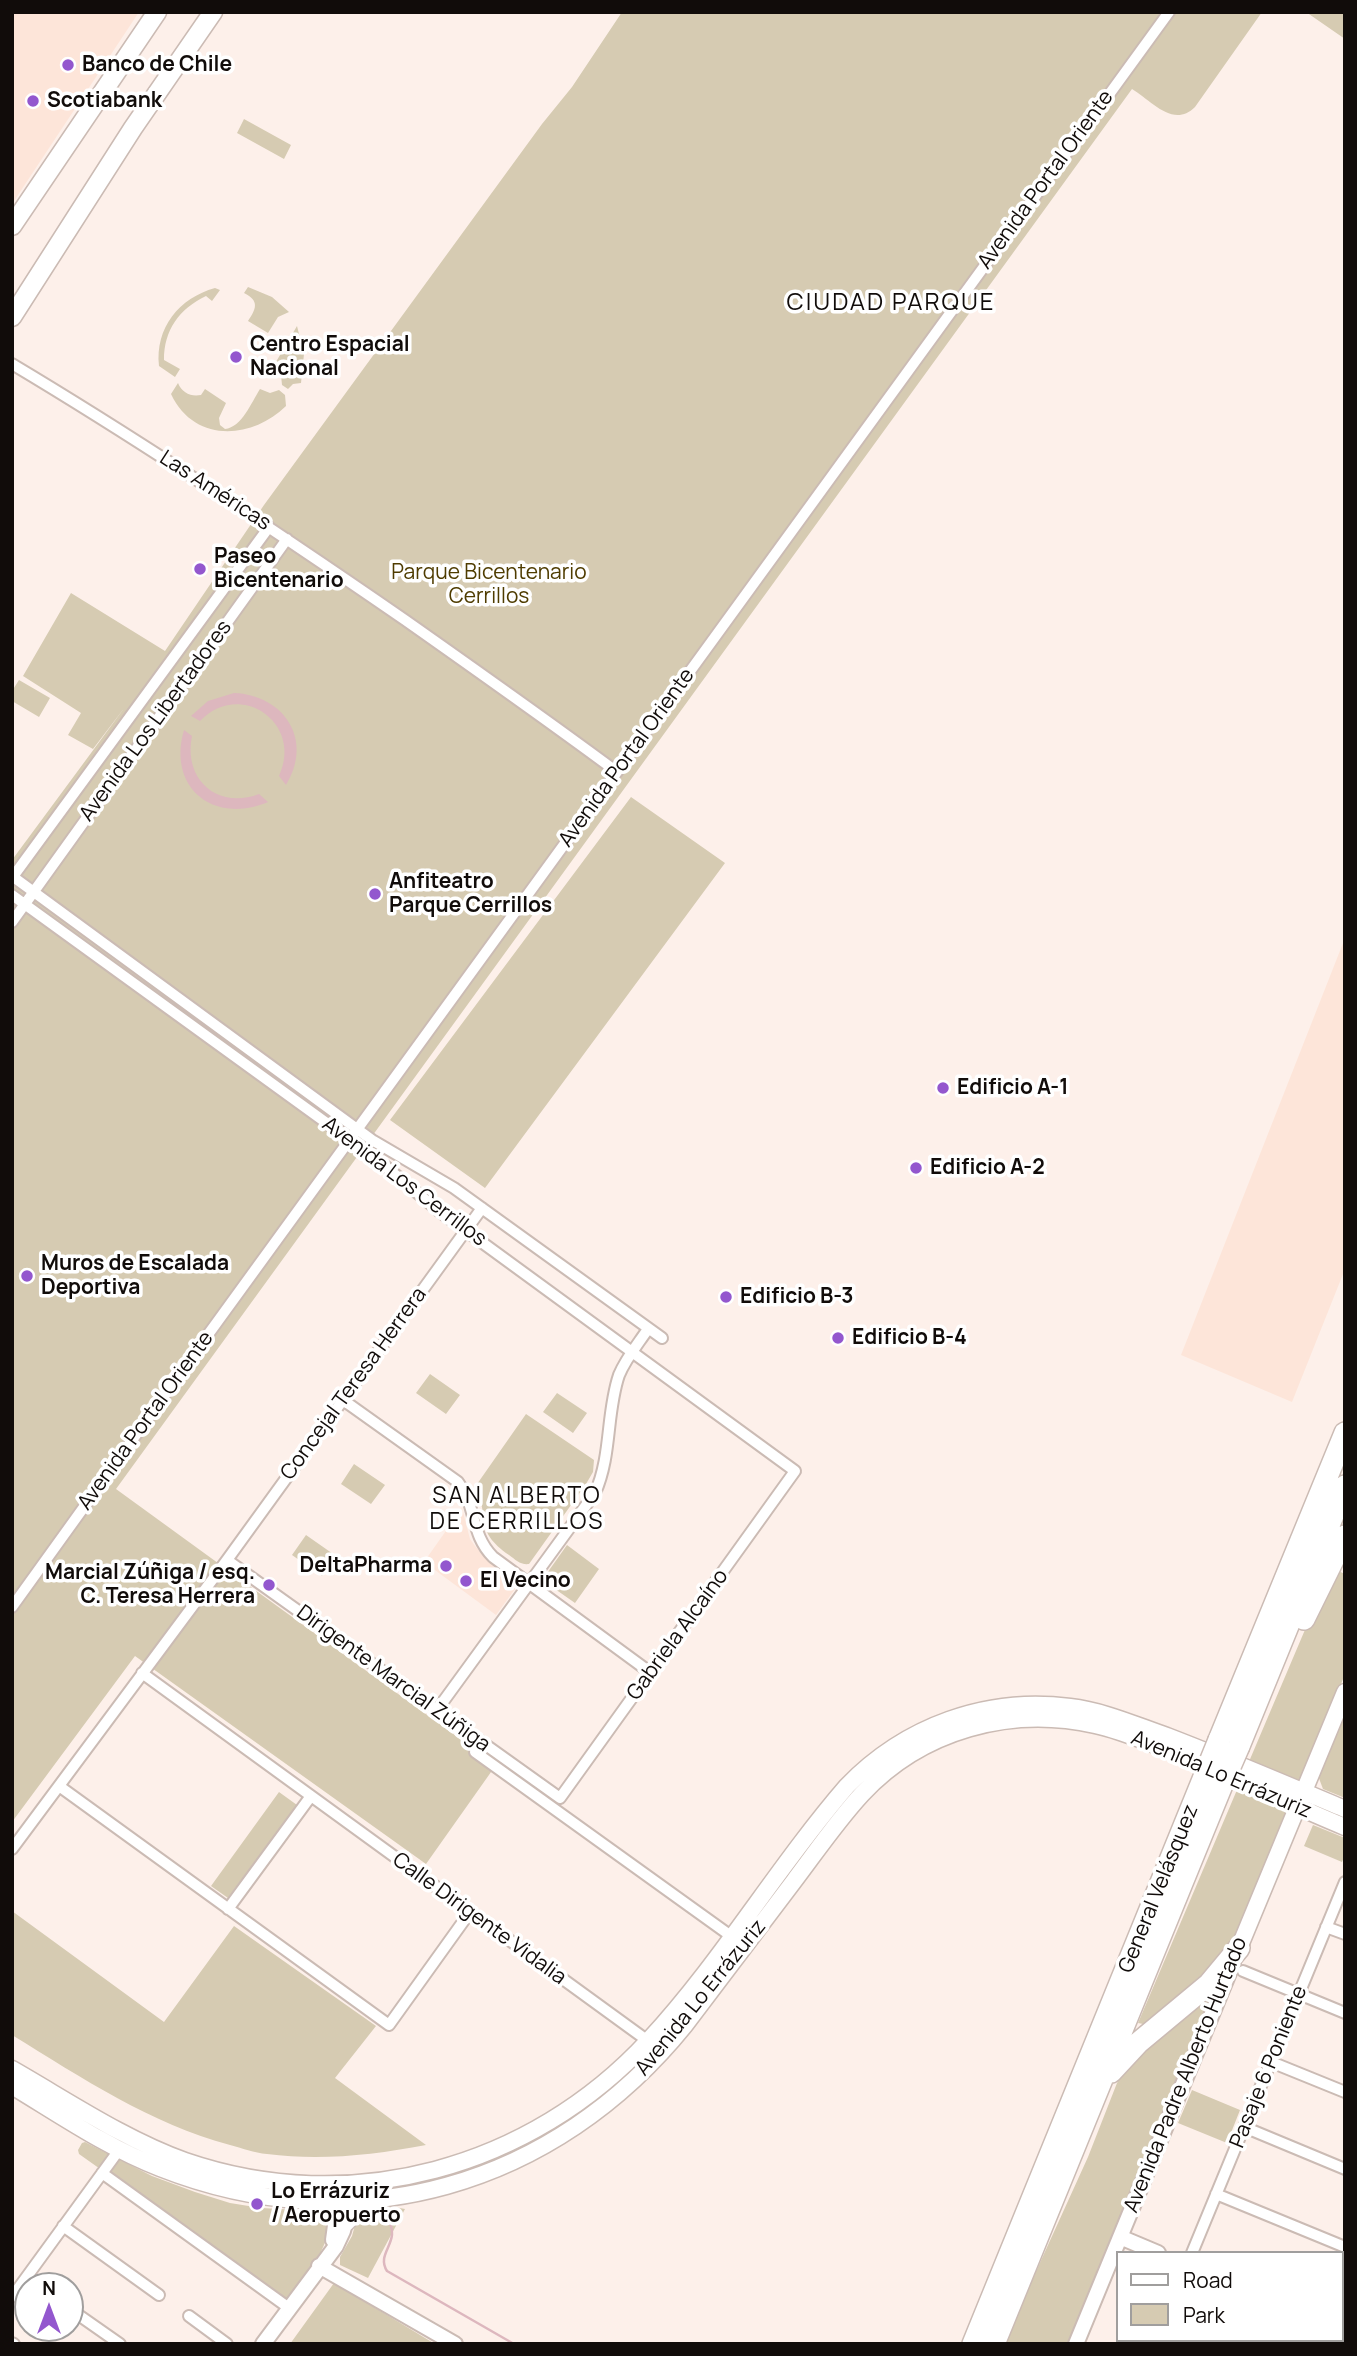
<!DOCTYPE html>
<meta charset="utf-8">
<style>
body{margin:0}
#map{position:relative;width:1357px;height:2356px;overflow:hidden;background:#fdf0ea;font-family:Manrope,sans-serif}
canvas{display:block}
.frame{position:absolute;inset:0;border:14px solid #110c0a;pointer-events:none}
.legend{position:absolute;left:1116px;top:2251px;width:228px;height:91px;box-sizing:border-box;background:#fff;border:2px solid #a09e9d;margin:0;padding:9px 12px;list-style:none;font-size:21px;color:#110c0a}
.legend li{display:flex;align-items:center;gap:14px;height:35px}
.legend b{width:35px;border:2px solid #a09e9d}
.north{position:absolute;left:14px;top:2272px;width:70px;height:70px;box-sizing:border-box;background:#fff;border:2px solid #a09e9d;border-radius:50%;rotate:0deg;font-size:19px;font-weight:700;line-height:28px;text-align:center;color:#110c0a}
.north::after{content:'';display:block;margin:auto;width:24px;height:32px;background:#9357ce;clip-path:polygon(50% 0,100% 100%,50% 72%,0 100%)}
</style>
<div id="map">
<canvas width="1357" height="2356"></canvas>
<div class="frame"></div>
<ul class="legend">
<li><b style="height:9px;background:#fff"></b>Road</li>
<li><b style="height:19px;background:#d6cbb2"></b>Park</li>
</ul>
<div class="north">N</div>
</div>
<script>
const ctx = document.querySelector('canvas').getContext('2d');
ctx.lineJoin = 'round';
function fillPath(path, color) { ctx.fillStyle = color; ctx.fill(path, 'evenodd'); }
function trace(path, color, width, dash) { ctx.strokeStyle = color; ctx.lineWidth = width; ctx.lineCap = dash ? 'butt' : 'round'; ctx.setLineDash(dash || []); ctx.stroke(path); }
function label(font, color, halo, rows, align = 'center') {
  ctx.font = font + ' Manrope,sans-serif'; ctx.lineWidth = 7; ctx.setLineDash([]); ctx.textBaseline = 'middle'; ctx.strokeStyle = halo; ctx.fillStyle = color; for (const [text, x, y, turn = 0] of rows) {
    ctx.save(); ctx.translate(x, y); ctx.rotate((+turn || 0) * Math.PI / 180); ctx.textAlign = isNaN(turn) ? turn : align; if (halo) ctx.strokeText(text, 0, 0); ctx.fillText(text, 0, 0); ctx.restore();
  }
}
fillPath(new Path2D(`
 M12 12H139L12 204Z
 M1345 938V1269L1292 1402 1181 1355Z
 M462 1508 470 1539 475 1546 490 1562 510 1574 515 1581V1589L496 1615 424 1562Z`), '#fde5d9');
fillPath(new Path2D(`
 M622 12H1262L1195 107C1173 129 1151 100 1132 89L116 1489 496 1765 426 1864 135 1656 12 1822V860L125 707 93 749 68 735 81 713 23 676 71 593 165 651 264 505 542 124 572 87Z
 M1306 12H1345V39Z
 M244 119 291 145 284 159 237 133Z
 M248 287 272 297 289 312 278 317 268 333 248 321C256 309 260 301 244 293Z
 M215 288 220 290 212 301 206 296C179 309 164 330 164 360L180 369 175 377 159 366C155 328 179 298 215 288Z
 M297 326 304 354 301 383 293 384 288 389 282 385 281 375 273 367Z
 M178 383C182 393 191 397 201 395L205 389 226 403 219 418 220 425 225 429C242 427 251 403 260 389L270 393 279 390 285 395 286 406C251 440 194 443 171 394Z
 M19 680 50 698 39 717 12 701V691Z
 M631 797 725 863 485 1188 390 1120Z
 M430 1374 460 1395 446 1414 416 1393Z
 M557 1393 587 1413 573 1433 543 1412Z
 M526 1414 594 1460 593 1472 586 1484 529 1564C520 1565 516 1560 509 1555 473 1530 491 1518 475 1487Z
 M354 1464 385 1485 371 1504 341 1484Z
 M306 1535 336 1556 322 1576 292 1555Z
 M567 1545 599 1569 575 1603 545 1582V1576Z
 M1336 1570 1345 1574V1674L1243 1932 1233 1950 1148 2025 1138 2023 1307 1625Z
 M1345 1708V1798L1323 1789 1317 1773Z
 M279 1792 297 1805 228 1898 211 1886Z
 M1313 1825 1345 1838V1855L1342 1862 1304 1846Z
 M12 1911 164 2022 234 1926 376 2026 335 2078 426 2145C373 2155 320 2161 267 2154 254 2153 242 2148 230 2145 151 2124 82 2078 12 2035Z
 M1220 1985 1068 2344H1003L1088 2157 1117 2083 1130 2062Z
 M1192 2090 1240 2110 1227 2143 1178 2123Z
 M85 2142 152 2176 195 2192 230 2203 261 2208 319 2211 332 2220C326 2251 307 2275 290 2301L285 2300 79 2154 78 2150 82 2143Z
 M389 2206 405 2209 368 2278 340 2265V2257L352 2236 357 2218 370 2209Z
 M334 2283 435 2344H290Z`), '#d6cbb2');
fillPath(new Path2D(`
 M234 693C284 695 314 740 286 785L279 776C304 723 240 679 200 721L191 716 208 701Z
 M184 730 192 736C183 779 217 810 259 794L268 802C214 825 167 788 184 730Z`), '#ddb7be');
trace(new Path2D(`
 M387 2218C403 2242 375 2252 387 2271L514 2344`), '#ddb7be', 2.5);
const minor = new Path2D(`
 M12 364C146 444 276 531 405 620 476 670 547 720 617 772
 M12 876 372 1140 454 1188 662 1338
 M12 878 269 527
 M12 895 379 1161 439 1211 795 1471 560 1798 227 1560
 M12 922 287 539
 M343 1400 458 1482C477 1506 470 1534 493 1557L651 1673
 M12 1607 207 1336 1169 12
 M142 1673 648 2041
 M437 1710 595 1493C612 1455 606 1413 619 1375 626 1358 638 1344 648 1329
 M475 1752 731 1936
 M59 1786 389 2025 470 1912
 M12 1849 227 1560 482 1208
 M228 1909 311 1796
 M1326 1927 1345 1934
 M1243 1971 1345 2013
 M1271 2062 1345 2092
 M1244 2127 1345 2169
 M102 2173 289 2308
 M1216 2194 1345 2247
 M63 2226 159 2295
 M1192 2253 1345 1882
 M26 2278 38 2286
 M12 2297 119 2150
 M70 2309 120 2344
 M189 2316 227 2344
 M12 2343 14 2344`);
const tertiary = new Path2D(`
 M1120 2237 1158 2253
 M333 2240 337 2211 335 2190
 M319 2266 455 2344
 M1341 2329 1345 2330
 M263 2344 336 2246 343 2231 348 2212
 M1076 2344 1233 1963`);
const secondary = new Path2D(`
 M1239 1948 1345 1692
 M12 2069C68 2101 124 2139 185 2161 351 2218 531 2168 649 2040 722 1961 777 1867 847 1786 905 1726 987 1696 1070 1707 1104 1711 1135 1725 1167 1736 1227 1759 1285 1784 1345 1809
 M12 2086C60 2115 108 2148 160 2168 355 2245 555 2186 685 2025 721 1977 758 1929 794 1881 816 1852 837 1821 862 1794 922 1730 1010 1706 1095 1725 1119 1730 1142 1740 1165 1749 1226 1773 1284 1802 1345 1827
 M346 2223 369 2200`);
const primary = new Path2D(`
 M12 226 157 12
 M12 317 133 128 213 12`);
const motorway = new Path2D(`
 M1304 1619 1345 1536
 M1219 1740 1345 1433
 M1239 1746 1345 1486
 M1111 2072 1138 2043 1209 1984 1239 1948
 M973 2344 1204 1777
 M994 2344 1222 1785`);
trace(minor, '#cbbbb4', 14);
trace(tertiary, '#cbbbb4', 18);
trace(secondary, '#cbbbb4', 19);
trace(primary, '#cbbbb4', 21);
trace(motorway, '#cbbbb4', 24);
trace(minor, '#fff', 10);
trace(tertiary, '#fff', 14);
trace(secondary, '#fff', 16);
trace(primary, '#fff', 18);
trace(motorway, '#fff', 21);
const motorwayBridge = new Path2D(`
 M1204 1777 1219 1740
 M1222 1785 1239 1746`);
trace(motorwayBridge, '#cbbbb4', 24, []);
trace(motorwayBridge, '#fff', 21);
for (const [x, y, r, color] of [
 [68,65,7,"#9357ce"],
 [33,101,7,"#9357ce"],
 [236,357,7,"#9357ce"],
 [200,569,7,"#9357ce"],
 [375,894,7,"#9357ce"],
 [943,1088,7,"#9357ce"],
 [916,1168,7,"#9357ce"],
 [27,1276,7,"#9357ce"],
 [726,1297,7,"#9357ce"],
 [838,1338,7,"#9357ce"],
 [446,1566,7,"#9357ce"],
 [466,1581,7,"#9357ce"],
 [269,1585,7,"#9357ce"],
 [257,2204,7,"#9357ce"]
]) { const dot = new Path2D(); dot.arc(x, y, r, 0, 2 * Math.PI); ctx.fillStyle = color; ctx.fill(dot); trace(dot, '#fff', 2.5); }
label('bold 21px', '#110c0a', '#fff', [
 ["Banco de Chile",82,65],
 ["Scotiabank",47,101],
 ["Centro Espacial",250,345],
 ["Nacional",250,369],
 ["Paseo",214,557],
 ["Bicentenario",214,581],
 ["Anfiteatro",389,882],
 ["Parque Cerrillos",389,906],
 ["Edificio A-1",957,1088],
 ["Edificio A-2",930,1168],
 ["Muros de Escalada",41,1264],
 ["Deportiva",41,1288],
 ["Edificio B-3",740,1297],
 ["Edificio B-4",852,1338],
 ["DeltaPharma",432,1566,"right"],
 ["Marcial Zúñiga / esq.",255,1573,"right"],
 ["C. Teresa Herrera",255,1597,"right"],
 ["El Vecino",480,1581],
 ["Lo Errázuriz",271,2192],
 ["/ Aeropuerto",271,2216]
], 'left');
label('21px', '#110c0a', '#fff', [
 ["Avenida Portal Oriente",1046,180,-54],
 ["Las Américas",215,491,33],
 ["Avenida Los Libertadores",156,721,-54],
 ["Avenida Portal Oriente",627,758,-54],
 ["Avenida Los Cerrillos",404,1182,37],
 ["Concejal Teresa Herrera",354,1384,-54],
 ["Avenida Portal Oriente",146,1421,-54],
 ["Gabriela Alcaíno",678,1635,-54],
 ["Dirigente Marcial Zúñiga",393,1679,36],
 ["Avenida Lo Errázuriz",1221,1775,23],
 ["General Velásquez",1159,1889,-68],
 ["Calle Dirigente Vidalia",479,1919,36],
 ["Avenida Lo Errázuriz",701,1998,-51],
 ["Pasaje 6 Poniente",1269,2067,-68],
 ["Avenida Padre Alberto Hurtado",1186,2075,-68]
]);
label('21px', '#4f3c00', '#fff', [
 ["Parque Bicentenario",489,573],
 ["Cerrillos",489,597]
]);
ctx.letterSpacing = '2px';
label('23px', '#110c0a', '#fff', [
 ["SAN ALBERTO",517,1497],
 ["DE CERRILLOS",517,1523]
]);
ctx.letterSpacing = '0px';
ctx.letterSpacing = '2px';
label('24px', '#110c0a', '#fff', [
 ["CIUDAD PARQUE",891,303]
]);
ctx.letterSpacing = '0px';
</script>
